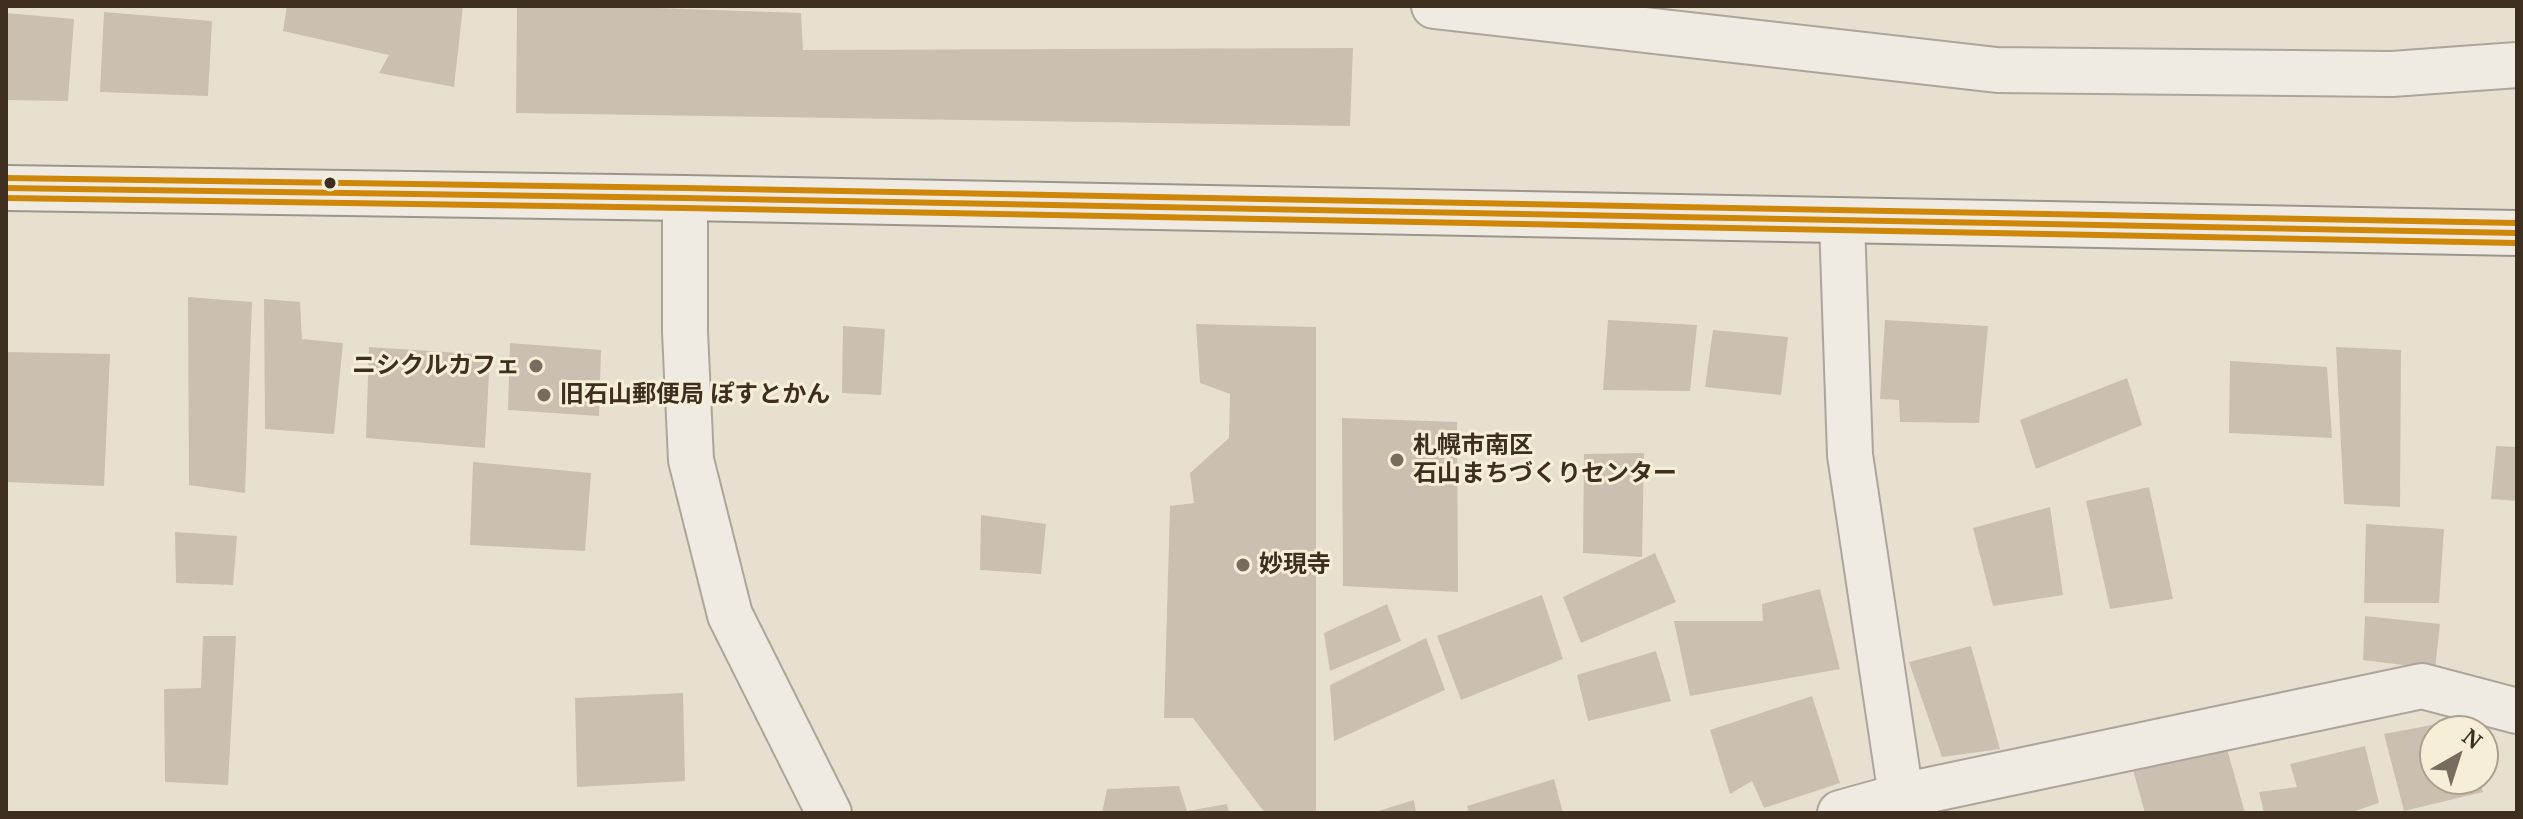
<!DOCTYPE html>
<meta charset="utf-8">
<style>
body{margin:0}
#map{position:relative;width:2523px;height:819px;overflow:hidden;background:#e7e0d1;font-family:"Noto Serif",serif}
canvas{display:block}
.frame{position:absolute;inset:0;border:8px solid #3d2e20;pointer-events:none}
.north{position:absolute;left:2419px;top:715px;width:80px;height:80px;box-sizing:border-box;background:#f7eed8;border:2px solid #ada18e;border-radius:50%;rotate:39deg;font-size:22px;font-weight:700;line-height:32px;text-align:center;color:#3d2e20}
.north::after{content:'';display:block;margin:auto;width:28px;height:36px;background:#786c5e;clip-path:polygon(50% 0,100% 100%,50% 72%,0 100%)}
</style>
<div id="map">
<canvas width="2523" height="819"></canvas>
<div class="frame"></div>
<div class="north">N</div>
</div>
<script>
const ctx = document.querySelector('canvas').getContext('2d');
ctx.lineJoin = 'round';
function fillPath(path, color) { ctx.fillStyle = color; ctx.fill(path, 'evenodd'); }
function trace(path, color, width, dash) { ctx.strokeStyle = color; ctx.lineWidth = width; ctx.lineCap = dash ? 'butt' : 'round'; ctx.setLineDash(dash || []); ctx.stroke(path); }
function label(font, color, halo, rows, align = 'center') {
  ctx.font = font + ' "Noto Serif","Noto Sans JP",serif'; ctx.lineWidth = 6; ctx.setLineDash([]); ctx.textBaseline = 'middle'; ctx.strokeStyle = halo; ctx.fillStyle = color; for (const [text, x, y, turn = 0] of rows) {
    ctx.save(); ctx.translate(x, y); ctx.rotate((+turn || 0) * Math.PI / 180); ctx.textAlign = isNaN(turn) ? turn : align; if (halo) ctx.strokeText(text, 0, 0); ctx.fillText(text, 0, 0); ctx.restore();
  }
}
fillPath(new Path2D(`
 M287 6H463L454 87 379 73 389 55 283 31Z
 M517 6H599L801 13 803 50 1353 48 1350 126 516 113Z
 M104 12 212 21 208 96 100 92Z
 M6 13 74 19 68 101 6 100Z
 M188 297 252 302 245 493 189 485Z
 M264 299 300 302 302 339 343 343 334 434 265 429Z
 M1608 320 1697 325 1690 391 1603 390Z
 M1885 320 1988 326 1979 423 1900 422 1899 400 1880 399Z
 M1196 324 1316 327V813H1265L1193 718H1164L1170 506 1194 503 1190 473 1229 438 1230 394 1200 383Z
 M843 326 885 329 881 395 842 393Z
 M1713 330 1788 337 1781 395 1705 387Z
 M510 343 601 350 599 416 508 410Z
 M369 347 490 355 485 448 366 438Z
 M2336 347 2401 350 2400 507 2344 504Z
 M6 352 110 354 104 486 6 482Z
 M2230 361 2327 367 2332 438 2229 433Z
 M2127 378 2142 425 2036 469 2020 420Z
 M1342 418 1457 422 1458 592 1343 586Z
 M2496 446 2517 447V501L2491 499Z
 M1644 453 1642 557 1583 553 1584 454Z
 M473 462 591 473 585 551 470 545Z
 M2149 487 2173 599 2110 609 2086 501Z
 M2050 507 2063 595 1993 606 1973 528Z
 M981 515 1046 524 1041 574 980 570Z
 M2366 524 2444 529 2439 603H2364Z
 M175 532 237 536 233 585 176 583Z
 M1655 553 1676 602 1581 643 1563 597Z
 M1820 589 1840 669 1690 696 1674 621H1763L1762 604Z
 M1542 595 1563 659 1461 700 1437 636Z
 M1387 604 1401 641 1330 671 1324 633Z
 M2365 616 2440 624 2435 669 2363 660Z
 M203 636H236L228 785 165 782 164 689 201 688Z
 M1426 638 1445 690 1334 741 1330 685Z
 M1971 646 2000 749 1942 757 1909 662Z
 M1656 651 1671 701 1588 721 1577 675Z
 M683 693 685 781 577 787 575 698Z
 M1812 696 1840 783 1764 808 1752 781 1730 794 1710 730Z
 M2463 719 2466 731H2435V779H2479L2483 792 2404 811 2384 734Z
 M2365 746 2379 803 2349 813H2264L2259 792 2297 787 2290 764Z
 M2227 749 2245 813H2145L2132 766Z
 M1554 779 1563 813H1469L1467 806Z
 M1179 786 1187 811 1227 804 1229 813H1102L1107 789Z
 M1414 800 1416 813H1375V812Z`), '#cbbfb2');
const street = new Path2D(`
 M1434 6 1997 70 2392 74 2517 65
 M685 198V332L691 460 730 615 829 813
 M1842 222 1850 455 1901 796 2422 686 2517 711
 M1840 813 1901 796`);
const secondary = new Path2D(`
 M6 188 685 198 2517 233`);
trace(street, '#ada599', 48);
trace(secondary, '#9c958a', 48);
trace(street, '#efebe3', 44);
trace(secondary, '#efebe3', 44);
trace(new Path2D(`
 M6 188 685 198 2517 233`), '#ce8708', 6);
trace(new Path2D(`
 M6 198 685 208 2517 243`), '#ce8708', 6);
trace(new Path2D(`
 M6 178 685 188 2517 223`), '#ce8708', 6);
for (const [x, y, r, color] of [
 [330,183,7,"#3d2e20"],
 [536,366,8,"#786c5e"],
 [544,395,8,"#786c5e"],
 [1397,460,8,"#786c5e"],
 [1243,565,8,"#786c5e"]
]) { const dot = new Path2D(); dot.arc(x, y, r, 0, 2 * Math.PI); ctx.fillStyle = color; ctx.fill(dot); trace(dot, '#f7eed8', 3); }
label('bold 24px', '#3d2e20', '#f7eed8', [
 ["ニシクルカフェ",520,366,"right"],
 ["旧石山郵便局 ぽすとかん",560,395],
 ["札幌市南区",1413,446],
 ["石山まちづくりセンター",1413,474],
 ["妙現寺",1259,565]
], 'left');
</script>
